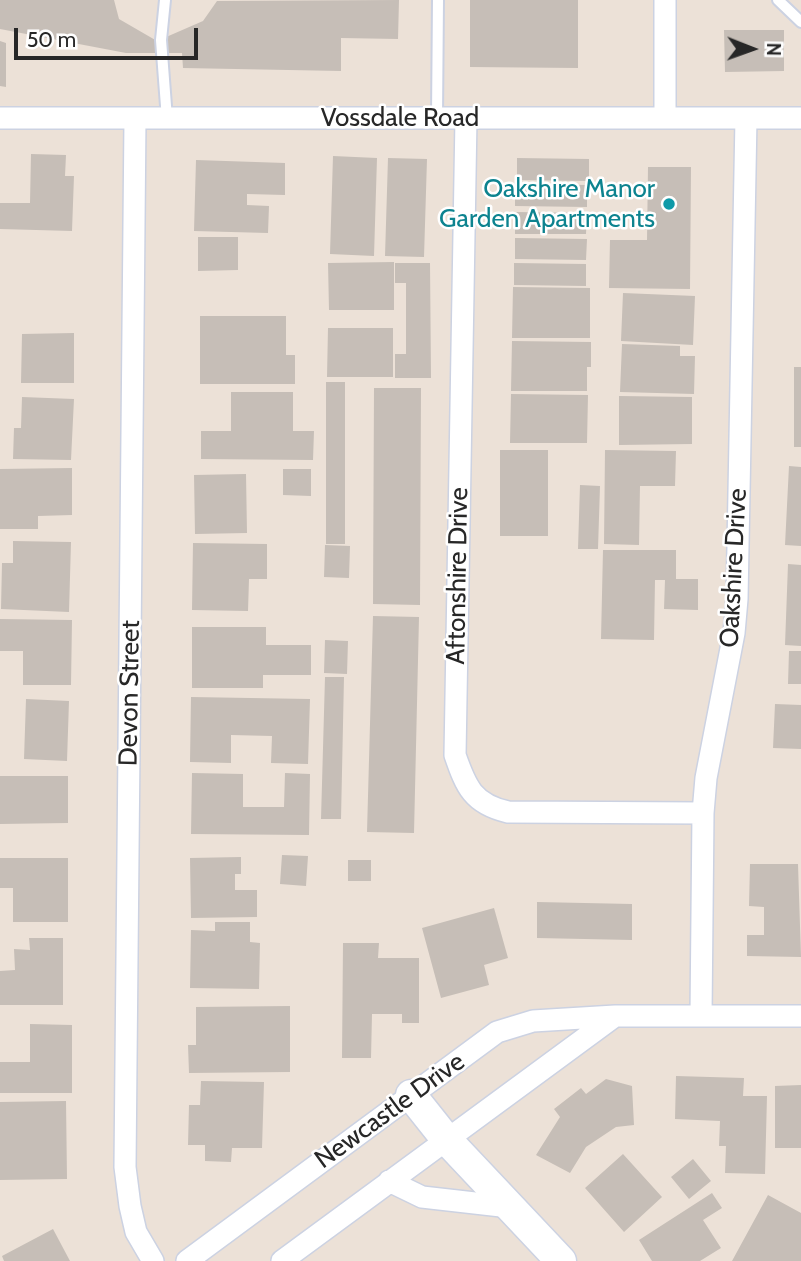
<!DOCTYPE html>
<style>
body{margin:0}
#map{position:relative;width:801px;height:1261px;overflow:hidden;background:#ece1d7;font-family:Cabin,sans-serif}
canvas{display:block}
.north{position:absolute;left:717px;top:14px;width:70px;height:70px;-webkit-text-stroke:5px #fff;paint-order:stroke;rotate:91deg;font-size:19px;font-weight:700;line-height:28px;text-align:center;color:#272727}
.north::after{content:'';display:block;margin:auto;width:24px;height:32px;background:#272727;clip-path:polygon(50% 0,100% 100%,50% 72%,0 100%)}
.scale{position:absolute;left:14px;top:28px;width:184px;height:32px;box-sizing:border-box;border:4px solid #272727;border-top:0;padding-left:9px;font-size:21px;line-height:24px;white-space:nowrap;color:#272727;-webkit-text-stroke:5px #fff;paint-order:stroke}
</style>
<div id="map">
<canvas width="801" height="1261"></canvas>
<div class="north">N</div>
<div class="scale">50 m</div>
</div>
<script>
const ctx = document.querySelector('canvas').getContext('2d');
ctx.lineJoin = 'round';
function fillPath(path, color) { ctx.fillStyle = color; ctx.fill(path, 'evenodd'); }
function trace(path, color, width, dash) { ctx.strokeStyle = color; ctx.lineWidth = width; ctx.lineCap = dash ? 'butt' : 'round'; ctx.setLineDash(dash || []); ctx.stroke(path); }
function label(font, color, halo, rows, align = 'center') {
  ctx.font = font + ' Cabin,sans-serif'; ctx.lineWidth = 5; ctx.setLineDash([]); ctx.textBaseline = 'middle'; ctx.strokeStyle = halo; ctx.fillStyle = color; for (const [text, x, y, turn = 0] of rows) {
    ctx.save(); ctx.translate(x, y); ctx.rotate((+turn || 0) * Math.PI / 180); ctx.textAlign = isNaN(turn) ? turn : align; if (halo) ctx.strokeText(text, 0, 0); ctx.fillText(text, 0, 0); ctx.restore();
  }
}
fillPath(new Path2D(`
 M0 0H114L119 19 157 41 203 21 217 1 399 0 398 39 341 38V71L183 68 182 53H126L0 29Z
 M470 0H578V68L470 67Z
 M724 30H784V71L725 72Z
 M0 41 6 43V87L0 86Z
 M31 154 66 155 65 176H74L72 231 0 229V203H30Z
 M333 156 377 158 374 256 330 254Z
 M388 158 427 159 424 257 385 256Z
 M517 158 589 159V181L517 180Z
 M196 160 285 163V195L247 194V205L269 206 268 233 194 231Z
 M648 167H691L690 289 609 288 610 240H647Z
 M515 184 587 185V207L515 206Z
 M515 212 587 213 586 234H515Z
 M198 237H238V270L198 271Z
 M515 238 587 239 586 260 515 259Z
 M394 262V310H329L328 263Z
 M395 263H430L431 378H395V354H406V283H395Z
 M514 263 586 264V286L514 285Z
 M513 287 590 288V338H512Z
 M623 293 695 296 693 345 621 341Z
 M200 316H286V355H295V384H200Z
 M328 328H393V377H327Z
 M74 333V383H21L22 334Z
 M512 341 591 342V367H587V391H511Z
 M622 344 680 346V356H695L694 394 620 392Z
 M794 367H801V447H794Z
 M326 382H345V544H326Z
 M374 388H421L420 605 373 604Z
 M231 392H293V431H314L313 460 201 459V431H231Z
 M511 394 588 395 587 443H510Z
 M619 396 692 397V444L619 445Z
 M22 397 74 399 71 460 13 459 14 428H21Z
 M500 450H548V536H500Z
 M605 450 676 451 675 486H640L639 545 604 544Z
 M789 466 801 467V546L785 545Z
 M72 468V515L38 516V529H0V469Z
 M283 469H311V496L283 495Z
 M246 474 247 533 195 534 194 475Z
 M580 485 600 486 598 549H578Z
 M13 541 71 542 69 612 1 609 2 563H13Z
 M193 543 267 544V579H249L248 611 192 610Z
 M325 545 350 546 349 578 324 577Z
 M603 550H676V579H698V610L664 609 665 580H655L654 640 601 639Z
 M788 564 801 565V646L785 645Z
 M373 616 419 617 414 833 367 832Z
 M0 619 72 620 71 685H23V651H0Z
 M192 627H266V645H311V675H263V688H192Z
 M325 640 348 641 347 674 324 673Z
 M789 651H801V684H788Z
 M325 677H344L341 819H321Z
 M191 697 310 699 308 764 271 763 272 736 231 735V763L190 762Z
 M26 699 69 701 67 761 24 759Z
 M775 704 801 705V749L773 748Z
 M192 773 243 774V807H284L285 773 310 774 309 835 191 834Z
 M0 776H68V823L0 824Z
 M282 855 308 856 306 886 280 884Z
 M241 857V874H235V890H257V917L191 918 190 858Z
 M0 858H68V922H13V888H0Z
 M348 860H371V881H348Z
 M750 864H798L801 957 747 956V935H764V907L749 906Z
 M537 902 632 904V940L537 938Z
 M494 908 508 958 484 965 489 985 441 998 422 928Z
 M215 922H250V942L260 943 259 989 190 988 191 930 215 931Z
 M29 938H63V1005H0V971L15 970 14 949 30 950Z
 M343 943H379L378 958H419V1023H402V1014H372L371 1058H342Z
 M290 1006V1072L189 1073 188 1045H196V1007Z
 M30 1024 72 1025V1093H0V1062H30Z
 M676 1076 744 1078 743 1096H767L765 1174 725 1173 726 1146H719L720 1121 675 1119Z
 M606 1079 632 1086 634 1125 616 1127 586 1147 570 1173 536 1155 560 1117 554 1109 581 1088 586 1094Z
 M201 1081 264 1082 262 1148H232L231 1162 205 1161V1145H188L189 1105H200Z
 M801 1085V1148H775V1086Z
 M66 1101 67 1179 0 1180V1102Z
 M623 1154 662 1197 624 1232 585 1188Z
 M693 1159 711 1181 689 1199 671 1177Z
 M712 1193 722 1208 703 1220 721 1248 700 1261H652L639 1240Z
 M768 1195 801 1213V1261H732Z
 M53 1229 70 1261H4L2 1256Z`), '#c6beb7');
const lane = new Path2D(`
 M165 0 161 40 167 119
 M778 0 801 22
 M437 117 438 0`);
const street = new Path2D(`
 M0 118H801
 M466 118 455 755C466 787 473 804 508 812L703 813
 M665 118V0
 M135 119 125 1167 130 1206 136 1232 153 1261
 M701 1015 703 813 706 778 734 633 737 599 746 118
 M389 1181 422 1197 510 1207
 M187 1261 497 1032 533 1021 615 1016H801
 M282 1261 615 1016`);
const secondary = new Path2D(`
 M411 1095 446 1139 561 1261`);
trace(lane, '#ccd2e2', 14);
trace(street, '#ccd2e2', 24);
trace(secondary, '#ccd2e2', 33);
trace(lane, '#fff', 10);
trace(street, '#fff', 21);
trace(secondary, '#fff', 30);
for (const [x, y, r, color] of [
 [669,204,7,"#0f9aa8"]
]) { const dot = new Path2D(); dot.arc(x, y, r, 0, 2 * Math.PI); ctx.fillStyle = color; ctx.fill(dot); trace(dot, '#fff', 2.5); }
label('26px', '#272727', '#fff', [
 ["Vossdale Road",400,118],
 ["Oakshire Drive",734,568,-87],
 ["Aftonshire Drive",458,576,-89],
 ["Devon Street",130,693,-89],
 ["Newcastle Drive",390,1111,-36]
]);
label('26px', '#0d838f', '#fff', [
 ["Oakshire Manor",655,189],
 ["Garden Apartments",655,219]
], 'right');
</script>
